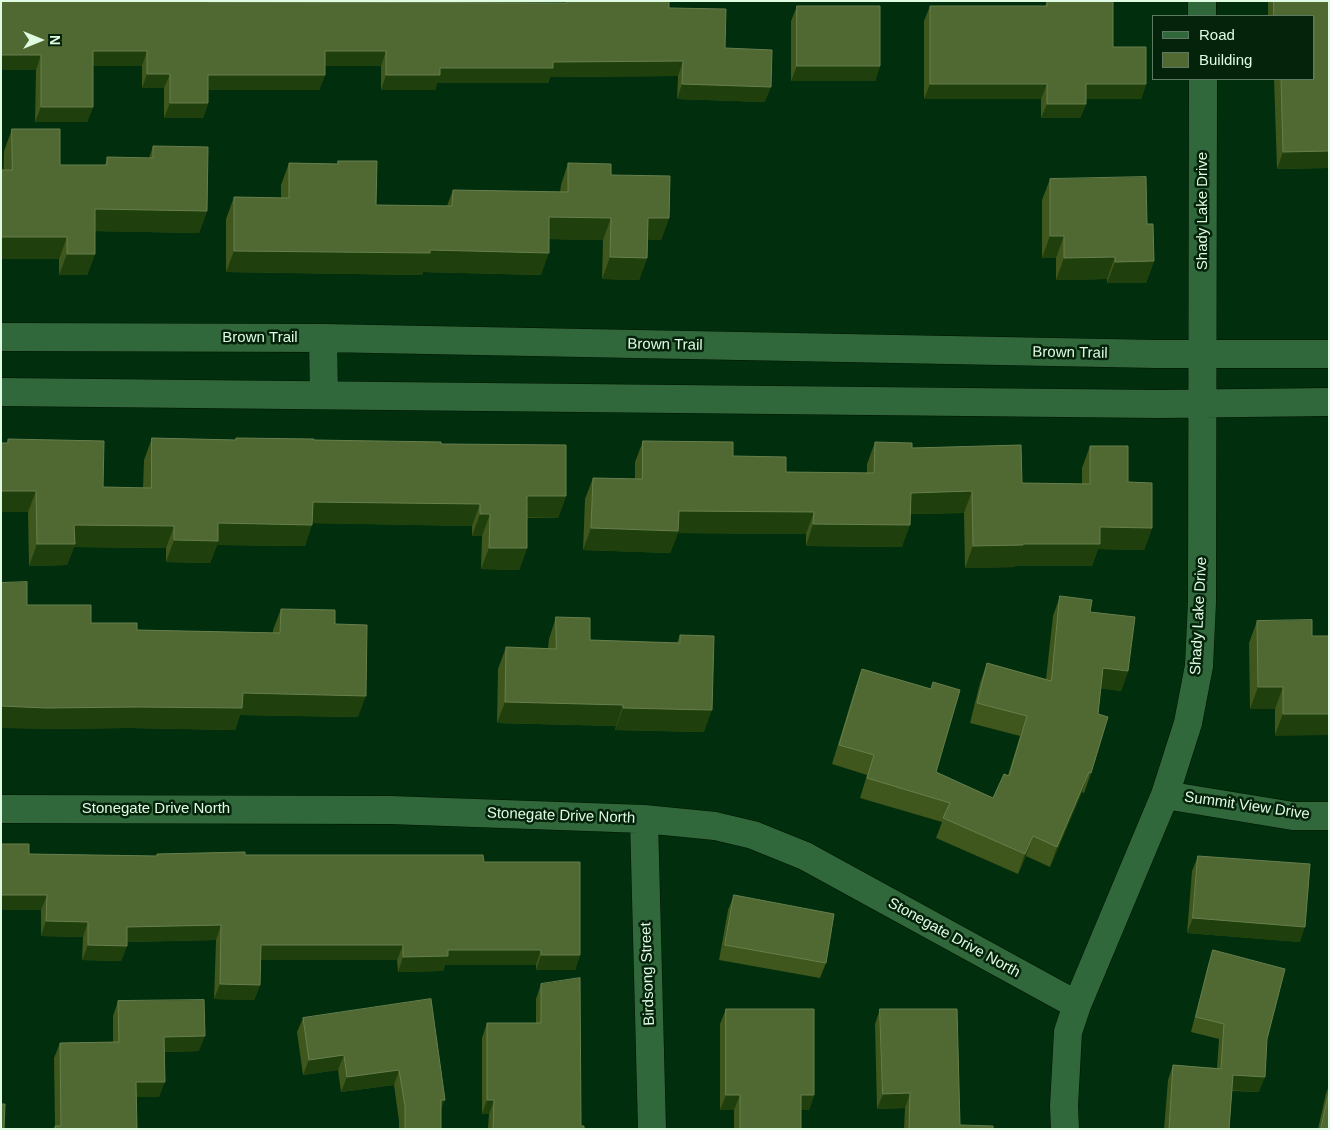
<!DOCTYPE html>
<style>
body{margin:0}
#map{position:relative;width:1330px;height:1130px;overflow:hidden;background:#012e0d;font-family:Helvetica,sans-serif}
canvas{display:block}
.frame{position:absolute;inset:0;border:2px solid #dffce2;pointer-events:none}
.legend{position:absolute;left:1152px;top:15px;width:162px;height:65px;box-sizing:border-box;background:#05220b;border:1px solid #5c7961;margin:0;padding:6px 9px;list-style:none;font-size:15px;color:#dffce2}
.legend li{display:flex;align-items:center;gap:10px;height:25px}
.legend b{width:25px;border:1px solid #5c7961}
.north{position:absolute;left:15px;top:15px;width:50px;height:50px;-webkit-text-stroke:4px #05220b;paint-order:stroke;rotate:90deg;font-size:14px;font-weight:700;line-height:20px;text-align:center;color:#dffce2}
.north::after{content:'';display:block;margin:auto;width:18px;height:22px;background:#dffce2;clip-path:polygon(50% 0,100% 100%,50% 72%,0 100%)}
</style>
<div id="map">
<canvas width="1330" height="1130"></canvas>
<div class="frame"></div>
<ul class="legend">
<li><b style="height:6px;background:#31683b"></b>Road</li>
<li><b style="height:14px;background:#506831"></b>Building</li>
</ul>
<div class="north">N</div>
</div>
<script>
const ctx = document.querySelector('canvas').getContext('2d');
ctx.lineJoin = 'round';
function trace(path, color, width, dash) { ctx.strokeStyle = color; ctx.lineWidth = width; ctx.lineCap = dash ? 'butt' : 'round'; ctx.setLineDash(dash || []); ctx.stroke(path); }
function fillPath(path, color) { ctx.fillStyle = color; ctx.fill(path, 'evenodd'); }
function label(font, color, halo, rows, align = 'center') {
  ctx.font = font + ' Helvetica,sans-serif'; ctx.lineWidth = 5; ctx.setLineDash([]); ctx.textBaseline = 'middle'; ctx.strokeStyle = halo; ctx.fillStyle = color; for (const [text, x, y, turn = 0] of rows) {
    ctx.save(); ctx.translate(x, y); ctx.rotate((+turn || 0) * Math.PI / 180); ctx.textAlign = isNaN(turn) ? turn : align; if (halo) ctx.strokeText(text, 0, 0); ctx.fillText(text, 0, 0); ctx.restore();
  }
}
const minor = new Path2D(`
 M1202 1V16
 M1 337 323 338 1157 354H1329
 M323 338 324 395
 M1 392 1159 404 1329 402
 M1165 795 1293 816H1329
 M1 809 390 810 644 819 715 826 753 835 805 856 1077 1005
 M644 819 652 1129
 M1065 1129 1064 1106 1068 1032 1077 1005 1165 795 1188 723 1199 666 1202 602 1203 79`);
trace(minor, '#001401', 29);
trace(minor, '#31683b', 28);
fillPath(new Path2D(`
 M1 1 566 3V1L669 8 725 48 765 102 677 99 678 76 550 77 548 83H437L435 90H381V66H325V75L319 90H208V103L203 118H164V88H142V66H93V107L87 122H35L36 70H1Z
 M1047 1 1113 47 1146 84 1141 99H1086V104L1080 118H1041V99H924V21L930 6H1045Z
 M1268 1H1329L1328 168 1277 169 1274 79H1314V16H1268Z
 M797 6 880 66 875 81H791V21Z
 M12 129 60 165H105L107 157 149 158 153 146 207 211 199 233 95 231V254L87 275H59V259H1L4 151Z
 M338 161 376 205 447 206 453 190 560 192 561 185 568 163 611 175 669 218 661 240H648L647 258 639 280 602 279 603 240 549 239 541 275 423 272 422 275 226 272V219L234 197 281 198V185L289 163 337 164Z
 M1050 179 1147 224 1154 261 1146 283H1107V279L1056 280V258H1042V200Z
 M152 438 235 440 236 438 441 444 566 496 558 518H527V548L519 570 481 569 482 536H472V526L312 523 305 546 217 545 210 563 166 562V548L74 547 67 565 29 566 28 512 7 443 8 439 103 487 143 488 144 460Z
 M643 441 733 456 786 472 867 473V464L875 442 912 448 1022 483 1082 484V468L1090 446 1128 482 1152 528 1144 550 1098 549 1092 566H1015V567L965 568 964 513 910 514 902 547 806 546V534L678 533 670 553 583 550 585 499 593 478 635 479V462Z
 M1060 596 1090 612 1128 671 1121 691 1101 688 1091 773 1084 793 1082 792 1050 867 1026 856 1018 874 936 838 942 822 860 798 867 775 832 764 855 689 862 669 936 772 993 798 1008 775 1020 736 970 723 980 683 987 663 1046 679 1053 616Z
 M27 605 91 623 137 630 273 633V630L281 609 335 624 358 717 240 715 235 730 130 728 38 729Z
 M556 617 590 640 677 643 680 635 704 732 615 730 616 726 497 723 498 669 506 647 548 648 549 639Z
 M1257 621 1312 636 1275 736V709H1250L1249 643Z
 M29 854 156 856 157 854 245 855 484 862 580 955 575 970H536V965H445L443 971 398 972 397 960H260V985L254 1000 214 999 216 940 127 942V946L121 961 82 960 83 937 41 936V910Z
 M1198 856 1300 942 1187 933 1192 871Z
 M734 895 826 963 820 978 719 960 728 910Z
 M1213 950 1267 1039 1259 1092 1232 1091 1229 1129H1164L1168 1080 1173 1065 1217 1068 1219 1039 1191 1032 1208 965Z
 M541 984 581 1126 584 1129H488L489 1114H482V1038L487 1023H536V999Z
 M431 999 441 1109V1129H399V1121L394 1085 341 1092 338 1070 303 1075 297 1032 303 1018Z
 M118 1001 199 1051 165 1052 159 1097H136L137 1129H54L55 1126 54 1058 60 1043 113 1042V1016Z
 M726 1009 814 1095 809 1110H801V1129H734V1110H720V1024Z
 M880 1009 960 1125 993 1129H904L905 1108 877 1109 875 1024Z
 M1329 1086V1129H1318L1326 1093Z`), '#3f561c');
fillPath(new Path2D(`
 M93 51H147L142 66H88Z
 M325 51H386L381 66H319Z
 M1 55H41L36 70H1Z
 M683 61 678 76 550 77 548 83H437L435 90H381L386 75 440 68 553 62Z
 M797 66H880L875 81H791Z
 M147 74H170L164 88H142Z
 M208 75H325L319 90H203Z
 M682 84 771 87 765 102 677 99Z
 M930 84H1047L1041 99H924Z
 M1086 84H1146L1141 99H1080Z
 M170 103H208L203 118H164Z
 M1047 104H1086L1080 118H1041Z
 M41 107H93L87 122H35Z
 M1329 151 1328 168 1277 169 1283 152Z
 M95 209 207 211 199 233 87 231Z
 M549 217 611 218 603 240 541 239Z
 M648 218H669L661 240H640Z
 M1050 236H1064L1056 258H1042Z
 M1 237H67L59 259H1Z
 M430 250 549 253 541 275 423 272 422 275 226 272 234 251Z
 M67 254H95L87 275H59Z
 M610 257 647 258 639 280 602 279Z
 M1115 257 1107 279 1056 280 1064 258Z
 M1154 261 1146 283H1107L1115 262Z
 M1 491H36L28 512H1Z
 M972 491 964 513 903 514 911 493Z
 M527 496H566L558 518 519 517Z
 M313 502 480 504 472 526 305 523Z
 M679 511 814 512 806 534 678 533 670 553 583 550 591 528Z
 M480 514H490L482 536H472Z
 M218 523 312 525 305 546 217 545 210 563 166 562 174 540Z
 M813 524 910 525 902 547 806 546Z
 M74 525 174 526 166 548 74 547 67 565 29 566 37 544Z
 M1100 527 1152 528 1144 550 1098 549 1092 566H1015V567L965 568 973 546Z
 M489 548H527L519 570 481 569Z
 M1103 668 1128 671 1121 691 1095 688Z
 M1258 687H1283L1275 709H1250Z
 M243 693 366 696 358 717 240 715 235 730 130 728 38 729 1 728V706Z
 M505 702 623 705 616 726 497 723Z
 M623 708 712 710 704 732 615 730Z
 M1283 714H1329V735L1275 736Z
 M1089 772 1082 792 1050 867 1057 847Z
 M1033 836 1026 856 1018 874 1025 854Z
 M1 895H47L41 910H1Z
 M1193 918 1305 927 1300 942 1187 933Z
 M46 921 88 922 83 937 41 936Z
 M221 925 216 940 122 942 127 927Z
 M88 945 127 946 121 961 82 960Z
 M261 945H403L397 960H255Z
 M448 950H541L536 965H445L443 971 398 972 403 957Z
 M541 955H580L575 970H536Z
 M220 984 260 985 254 1000 214 999Z
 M205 1036 199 1051 159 1052 164 1037Z
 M344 1055 338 1070 303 1075 309 1060Z
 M399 1070 394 1085 341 1092 347 1077Z
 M1233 1075 1265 1077 1259 1092 1228 1090Z
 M136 1082H165L159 1097H130Z
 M910 1093 905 1108 877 1109 883 1094Z
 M726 1095H740L734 1110H720Z
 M801 1095H814L809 1110H796Z
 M441 1100H445L439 1114Z
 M487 1100H494L489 1114H482Z`), '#1f3f0d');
const building = new Path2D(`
 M1 1H208V2L567 3V1H669V8L726 9 725 48 772 50 771 87 682 84 683 61 553 62V68H440V75H386V51H325V75H208V103H170V74H147V51H93V107H41V55H1Z
 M1047 1H1113V47H1146V84H1086V104H1047V84H930V6H1047Z
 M1274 1H1329V151L1283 152 1281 79H1314V16H1274Z
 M797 6H880V66H797Z
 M12 129H60V165H107V157L153 158V146L208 147 207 211 95 209V254H67V237H1V170H12Z
 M338 161H377L376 205 452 206 453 190 568 192V163L611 164V175L670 176 669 218H648L647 258 610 257 611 218 549 217V253L430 250V253L234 251V197L289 198V163L338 164Z
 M1146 177 1147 224H1153L1154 261 1115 262V257L1064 258V236H1050V179Z
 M152 438 236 440V438L314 439V440L441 442V444L566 445V496H527V548H489L490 514H480V504L313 502 312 525 218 523V541L174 540V526L74 525 75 544H37L36 491H1V443H8V439L104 441 103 487 151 488Z
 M643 441 733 442V456L786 457V472L874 473 875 442 912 443V448L1021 445 1022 483 1090 484V446H1128V482L1152 483V528L1100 527V544H1023V545L973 546 972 491 911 493 910 525 813 524 814 512 679 511 678 531 591 528 593 478 642 479Z
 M27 582V605H91V623H137V630L280 633 281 609 335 610V624L367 625 366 696 243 693 242 708 137 707 46 708 1 706V583Z
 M1060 596 1092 600 1090 612 1135 617 1128 671 1103 668 1098 714 1108 717 1091 773 1089 772 1057 847 1033 836 1025 854 943 818 950 803 867 778 874 755 839 745 862 669 931 689 933 682 960 690 936 772 993 798 1004 774 1009 776 1027 716 977 703 987 663 1051 681Z
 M556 617 590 618V640L680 643V635L714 636 712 710 623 708V705L505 702 506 647 556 649Z
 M1312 620V636H1329V714H1283V687H1258L1257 621Z
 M1 844H29V854L157 856V854L245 852V855H483L484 862H580V955H541V950H448V956L403 957V945H261L260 985 220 984 221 925 127 927V946L88 945V922L46 921 47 895H1Z
 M1198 856 1310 864 1305 927 1193 918Z
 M734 895 834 914 826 963 725 945Z
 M1213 950 1285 969 1267 1039 1265 1077 1233 1075 1229 1129H1169L1173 1065 1221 1069 1224 1024 1196 1017Z
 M580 978 581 1126H584V1129H493L494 1100H487V1023H541V984Z
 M431 999 445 1100H441V1129H405V1106L399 1070 347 1077 344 1055 309 1060 303 1018Z
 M204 1000 205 1036 164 1037 165 1082H136L137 1129H55V1126H61L60 1043 119 1042 118 1001Z
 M726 1009H814V1095H801V1129H740V1095H726Z
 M880 1009H957L960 1125 993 1126V1129H909L910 1093 883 1094Z
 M1329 1092V1129H1321Z
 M1 1104H5L4 1129H1Z`);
fillPath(building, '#506831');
trace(building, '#677f4d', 1);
label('15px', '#dffce2', '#05220b', [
 ["Shady Lake Drive",1203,211,-90],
 ["Brown Trail",260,338],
 ["Brown Trail",665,345,1],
 ["Brown Trail",1070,353,1],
 ["Shady Lake Drive",1199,616,-87],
 ["Summit View Drive",1247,806,8],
 ["Stonegate Drive North",156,809],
 ["Stonegate Drive North",561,816,2],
 ["Stonegate Drive North",954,938,29],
 ["Birdsong Street",648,974,-92]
]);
</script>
